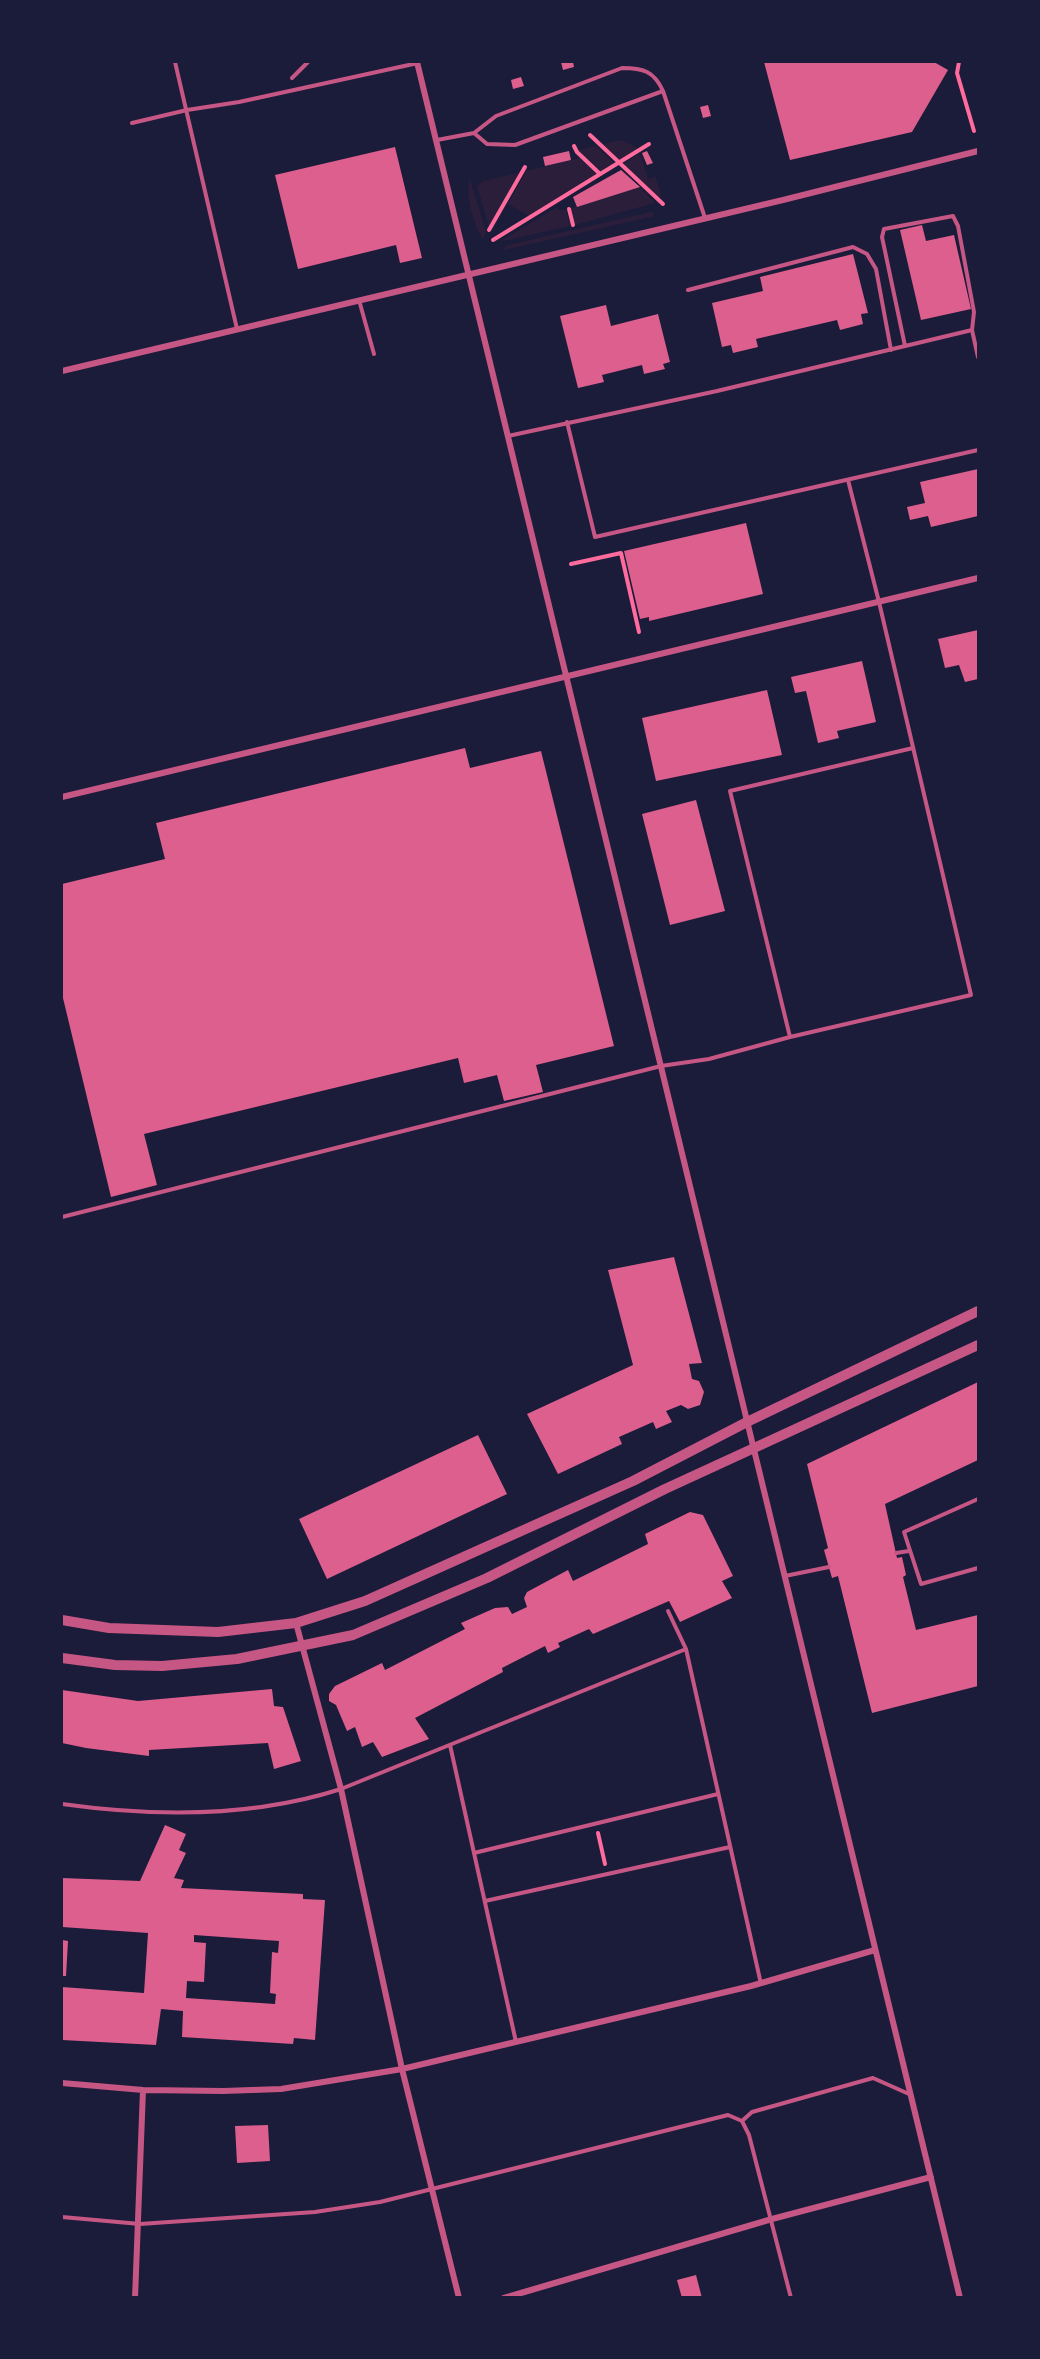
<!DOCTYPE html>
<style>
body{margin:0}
#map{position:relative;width:1040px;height:2359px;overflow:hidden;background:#1b1b3a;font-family:Arial,sans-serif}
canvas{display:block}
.frame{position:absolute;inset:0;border:63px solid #1b1b3a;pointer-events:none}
</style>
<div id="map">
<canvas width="1040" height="2359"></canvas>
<div class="frame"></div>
</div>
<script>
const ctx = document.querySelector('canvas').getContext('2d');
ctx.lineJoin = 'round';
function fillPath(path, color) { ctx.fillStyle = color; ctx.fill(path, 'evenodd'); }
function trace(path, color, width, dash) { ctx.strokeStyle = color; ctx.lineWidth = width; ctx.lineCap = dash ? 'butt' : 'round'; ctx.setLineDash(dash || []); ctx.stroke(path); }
fillPath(new Path2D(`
 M622 140 636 147 638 150 619 161 603 144Z
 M596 146 615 164 601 172 578 150Z
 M640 153 648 179 655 176 661 194 659 199 623 164Z
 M580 158 598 175 531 217 508 204 526 171Z
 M519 173 489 227 477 186 483 181Z
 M470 179 486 232 483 239C474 227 464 192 470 179Z
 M640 187 655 203 575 225 571 208Z
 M557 207V210H566L570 226 499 242Z
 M650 212 655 214 651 217 504 250 505 246 508 245Z`), '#2a1e3b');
fillPath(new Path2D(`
 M561 62H573L574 67 563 70Z
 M764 62H934L948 70 912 132 790 160Z
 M521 77 524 86 513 89 511 80Z
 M708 105 711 116 703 118 700 107Z
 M395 147 422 258 400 263 396 245 298 269 275 175Z
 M569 151 571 160 545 166 543 157Z
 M647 151 653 163 647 165 642 153Z
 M621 170 640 187 577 207 573 197Z
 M922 225 926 241 954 235 971 309 921 320 900 230Z
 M853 254 868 313 861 314 863 324 840 330 837 320 756 339 758 347 733 353 731 345 722 347 712 303 763 291 760 277Z
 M606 305 611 326 658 314 670 362 663 364 665 369 644 374 642 365 602 375 604 382 578 388 560 316Z
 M978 469V516L931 527 928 516 910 520 907 507 925 503 920 482Z
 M746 523 763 594 649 621V617L640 619 624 551Z
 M978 630V679L965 682 959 665 945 668 938 639Z
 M862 661 876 722 837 731 839 738 818 743 806 691 795 693 791 677Z
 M767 690 782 755 656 781 642 718Z
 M465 748 470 768 541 751 614 1046 536 1065 543 1092 504 1101 497 1075 464 1083 458 1058 144 1134 157 1185 111 1197 62 994V884L165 859 156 823Z
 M696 800 725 911 670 925 642 814Z
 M674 1257 702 1363 689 1364 692 1379 699 1381 704 1392 700 1405 688 1409 681 1405 666 1411 672 1422 656 1429 653 1422 619 1437 622 1444 558 1474 527 1414 633 1365 608 1270Z
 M978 1382V1460L885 1504 897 1558 902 1557 906 1575 903 1577 916 1630 978 1615V1686L872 1713 838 1576 832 1578 824 1550 828 1548 807 1464Z
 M478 1435 507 1494 327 1579 299 1519Z
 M690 1512 703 1515 733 1576 722 1581 732 1598 680 1622 669 1601 593 1634 589 1629 558 1643 560 1647 548 1653 545 1646 502 1668 503 1672 415 1718 429 1739 382 1757 373 1742 362 1747 355 1727 347 1731 336 1705 329 1701V1694L335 1686 382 1663 385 1670 465 1629 461 1623 495 1608 508 1607 512 1614 527 1607 524 1598 527 1592 568 1570 573 1581 648 1544 645 1534Z
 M272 1689 274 1706 283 1707 301 1761 274 1769 268 1743 149 1750V1756L86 1748 62 1743V1690L138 1701Z
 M165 1825 186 1834 179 1850 186 1853 174 1878 184 1880 181 1888 303 1894V1899L325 1900 315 2040 294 2038 293 2044 182 2037 183 2011 161 2009 156 2045 62 2040V1987L144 1993 148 1933 62 1927V1878L140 1881ZM194 1935 279 1941 278 1953 272 1952 270 1993 276 1994 275 2004 186 1998 187 1981 204 1982 206 1943 194 1942Z
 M62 1940 68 1941 66 1976H62Z
 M268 2125 270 2161 237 2163 235 2126Z
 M696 2275 702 2298H682L677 2280Z`), '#dd5f8e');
trace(new Path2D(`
 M959 62 957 73 974 131
 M590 135 663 204
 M574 146 577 152 600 174
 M569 209 573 225
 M489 230 525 167
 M493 240 649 144
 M571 564 621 553 639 632
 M598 1833 605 1864`), '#ff6b9d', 4);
trace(new Path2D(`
 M175 62 237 329
 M292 78 308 62
 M132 123 187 110 239 102 418 63
 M474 133 487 144 515 145 663 91
 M437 140 474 133 496 116 622 68C643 68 654 71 663 91L705 218
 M688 290 853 247 867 254 876 269 891 350
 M359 300 374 354
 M905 346 882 237 884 229 953 216 958 226 974 312 972 330
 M567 422 595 537 978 450
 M508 436 717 391 972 330 978 357
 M790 1037 730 791 913 748
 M62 1217 661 1066 709 1059 790 1037 971 995 879 602 848 480
 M978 1499 904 1532 921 1584 978 1568
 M896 1553 909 1551
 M785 1576 829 1567
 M668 1611 686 1649
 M450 1745 516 2042
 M62 1804C155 1817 251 1818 341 1789L686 1649 761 1984
 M474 1853 718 1794
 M485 1901 730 1847
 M742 2121 752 2112 873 2078 909 2094
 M62 2217 140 2224 315 2212 380 2202 728 2115 742 2121 749 2135 791 2298`), '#c65784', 4);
trace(new Path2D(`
 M417 62 960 2298
 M62 371 783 200 978 151
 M62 797 978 578
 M296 1623 341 1789 402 2069 459 2298
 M62 2083 143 2090 223 2091 281 2089 402 2069 751 1986 875 1950
 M135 2298 143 2090
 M504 2298 772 2219 931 2177`), '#c65784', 6);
trace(new Path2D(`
 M62 1620 109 1628 218 1632 296 1623 365 1601 633 1481 747 1422 978 1311
 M62 1658 115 1665 162 1666 237 1659 353 1635 487 1578 665 1489 978 1345`), '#c65784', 10);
</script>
